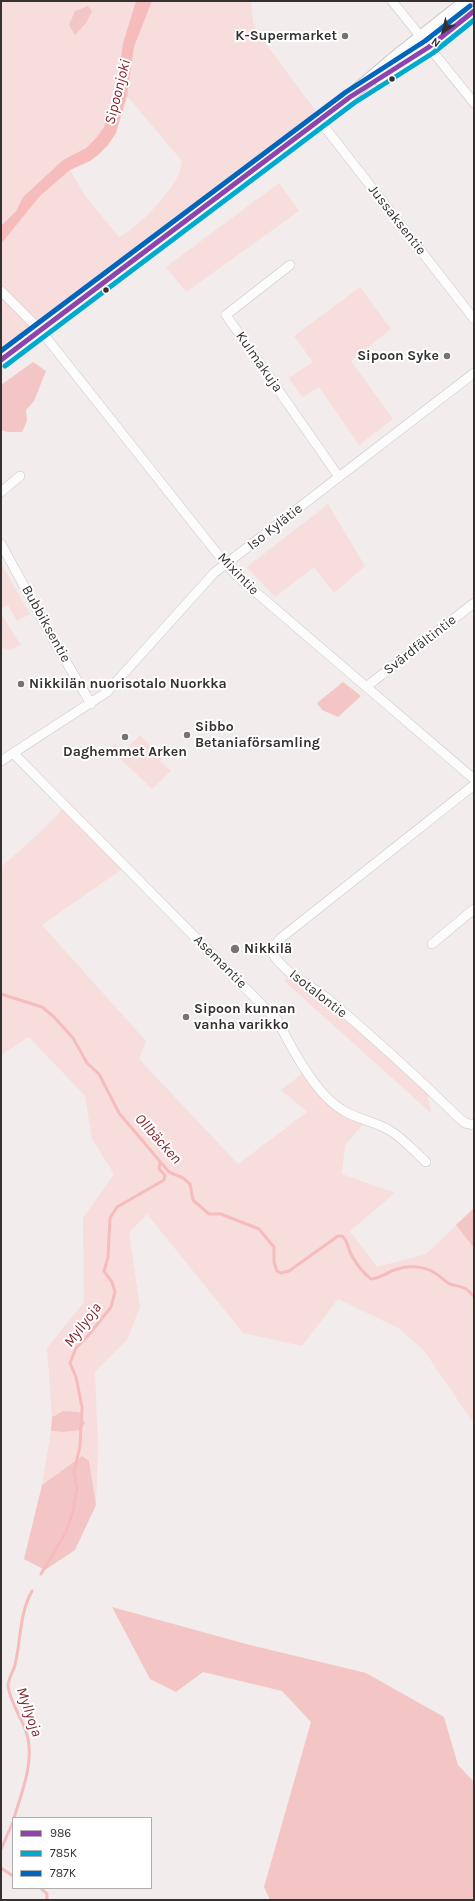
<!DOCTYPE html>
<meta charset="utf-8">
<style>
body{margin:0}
#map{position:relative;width:475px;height:1901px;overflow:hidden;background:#f2ecec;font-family:Karla,sans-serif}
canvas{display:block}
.frame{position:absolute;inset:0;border:2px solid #363131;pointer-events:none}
.legend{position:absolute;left:12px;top:1817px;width:140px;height:72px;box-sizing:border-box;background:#fff;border:1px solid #afadad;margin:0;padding:5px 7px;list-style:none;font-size:12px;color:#363131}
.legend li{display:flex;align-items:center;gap:8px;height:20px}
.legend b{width:20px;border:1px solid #afadad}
.north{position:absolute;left:423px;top:12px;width:40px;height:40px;-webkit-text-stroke:3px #fff;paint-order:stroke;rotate:215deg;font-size:11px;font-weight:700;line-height:16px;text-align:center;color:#363131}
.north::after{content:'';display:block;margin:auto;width:14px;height:18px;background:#363131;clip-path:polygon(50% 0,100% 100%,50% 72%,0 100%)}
</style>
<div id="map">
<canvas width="475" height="1901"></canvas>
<div class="frame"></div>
<ul class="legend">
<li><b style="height:5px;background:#8e44ad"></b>986</li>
<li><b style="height:5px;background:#00a9ce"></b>785K</li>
<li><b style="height:5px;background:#0065bd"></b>787K</li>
</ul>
<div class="north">N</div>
</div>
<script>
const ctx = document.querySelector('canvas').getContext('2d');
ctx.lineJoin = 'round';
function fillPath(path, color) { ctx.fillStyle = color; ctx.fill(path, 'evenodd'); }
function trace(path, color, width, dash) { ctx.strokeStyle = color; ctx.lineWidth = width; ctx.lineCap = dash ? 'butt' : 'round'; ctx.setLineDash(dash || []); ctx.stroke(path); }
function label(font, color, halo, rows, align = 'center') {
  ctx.font = font + ' Karla,sans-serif'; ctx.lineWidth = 4; ctx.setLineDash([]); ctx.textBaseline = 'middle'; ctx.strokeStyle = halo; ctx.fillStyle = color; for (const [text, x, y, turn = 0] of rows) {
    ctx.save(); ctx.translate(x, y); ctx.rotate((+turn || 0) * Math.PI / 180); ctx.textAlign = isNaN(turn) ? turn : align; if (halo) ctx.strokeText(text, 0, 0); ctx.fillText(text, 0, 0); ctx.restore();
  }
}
fillPath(new Path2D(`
 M1 1H136L123 43 116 91 111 109 106 118 104 127 96 138 86 148 63 160 23 197 16 211 1 226Z
 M152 1H251L253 22 260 36 315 110 320 121 1 360V244L40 196 70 170 86 197 119 237C137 229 169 194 178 176 180 172 181 166 182 161L127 96 134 47Z
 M279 183 299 211 186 292 166 267Z
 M360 287 391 329 351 361 393 419 359 445 319 387 302 397 289 378 313 362 294 336Z
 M328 504 365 566 334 593 314 567 275 597 247 567Z
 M1 564 30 614 17 621 8 605 1 609Z
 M1 614 21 645 9 650 1 647Z
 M140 735 162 758 160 761 171 771 152 789 110 749 115 744 123 752Z
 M65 807 125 867 42 925 146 1041 139 1059 238 1164 307 1112 281 1090 307 1070 319 1090 367 1120 345 1145 342 1174 395 1193 350 1231 377 1267 426 1254 474 1208V1424L425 1352 400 1329 338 1299 302 1346 243 1333 147 1214 129 1233 140 1307 127 1340 95 1372 98 1448 96 1505 89 1461 82 1456 42 1485 51 1431 63 1432 56 1414 52 1417 47 1348 84 1302 83 1218 114 1174 92 1139 85 1096 29 1037 1 1055V867L35 837Z
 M289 975 325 1000 408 1074 427 1093 431 1113 284 981Z`), '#f8dddd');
fillPath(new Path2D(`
 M88 6 92 11 86 23 75 35 69 25 75 11Z
 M33 362 46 371 34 401 26 410 27 421 22 432H8L1 430V385Z
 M343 682 361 696 338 717 322 710 317 703Z
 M474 1208V1248L456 1225Z
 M63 1411 79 1412 85 1423 80 1430 63 1432 51 1431 52 1417Z
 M82 1456 89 1461 96 1505 75 1550 45 1570 24 1559 42 1485Z
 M112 1607 246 1644 366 1673 444 1717 458 1765 474 1782V1900H270L264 1887 311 1722 282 1691 203 1672 176 1692 150 1679Z`), '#f4c5c5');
fillPath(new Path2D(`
 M136 1H152L134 47 127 96 116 133 108 145 98 155 90 161 70 170 40 196 1 244V226L16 211 23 197 63 160 86 148 96 138 104 127 106 118 111 109 116 91 123 43Z`), '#f6bcbc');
trace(new Path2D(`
 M1 994 42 1007 54 1017 73 1038 87 1063 99 1074 119 1113 169 1172 183 1178 190 1184 193 1200 209 1214H221L259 1229 274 1247V1262L277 1271 281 1273 289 1271 338 1236H342C348 1240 348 1250 352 1256 357 1265 363 1273 371 1279 382 1278 387 1272 397 1269 408 1265 425 1266 435 1273 440 1276 445 1282 450 1284 462 1288 465 1285 474 1297
 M41 1574 66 1532 73 1511 77 1488 74 1472 80 1446 82 1407 76 1377 70 1363 76 1348 87 1337 111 1307 115 1292 112 1282 104 1271 108 1257 110 1218 117 1207 164 1180 165 1175 159 1169 160 1162
 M14 1818C21 1795 31 1770 29 1746 28 1725 11 1707 8 1686 8 1679 13 1672 15 1665 21 1641 19 1614 32 1591
 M1 1849 13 1822
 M1 1868 13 1876
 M41 1888 47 1894V1900`), '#f6bcbc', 3);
const street = new Path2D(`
 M392 1 474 103
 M320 121 474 319
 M290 265 226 315 339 477
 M1 291 41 331 216 552 238 577 474 779
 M1 492 20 476
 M1 544 54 641 91 704
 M366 687 474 603
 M13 753 277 1020C292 1048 314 1092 341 1109 355 1119 374 1121 389 1130 403 1138 414 1151 426 1162
 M1 761 107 692 214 573 474 373
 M474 785 281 938 274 946 273 954C285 974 309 984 327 998 372 1036 416 1076 458 1117L465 1123 474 1125
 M432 944 474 909`);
const secondary = new Path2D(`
 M379 79 429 47 474 11
 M1 360 320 121 393 59 466 1`);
trace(street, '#cac5c5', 10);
trace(secondary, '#cac5c5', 14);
trace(street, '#fdfcfc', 9);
trace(secondary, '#fdfcfc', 12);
trace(new Path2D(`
 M1 360 350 97 429 47 474 11`), '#8e44ad', 5);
trace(new Path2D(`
 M5 366 354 103 433 53 474 20`), '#00a9ce', 5);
trace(new Path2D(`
 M1 351 346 92 425 41 470 6`), '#0065bd', 5);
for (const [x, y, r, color] of [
 [345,36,4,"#787272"],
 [392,79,3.5,"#363131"],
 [106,290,3.5,"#363131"],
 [447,356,4,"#787272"],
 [21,684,4,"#787272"],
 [187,735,4,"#787272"],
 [125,737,4,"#787272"],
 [235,949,5,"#787272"],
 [186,1017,4,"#787272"]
]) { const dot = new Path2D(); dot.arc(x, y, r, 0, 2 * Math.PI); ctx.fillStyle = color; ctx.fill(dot); trace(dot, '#fff', 1.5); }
label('bold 14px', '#363131', '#fff', [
 ["K-Supermarket",337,36,"right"],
 ["Sipoon Syke",439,356,"right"],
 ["Nikkilän nuorisotalo Nuorkka",29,684],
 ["Sibbo",195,727],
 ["Betaniaförsamling",195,743],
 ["Daghemmet Arken",125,752,"center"],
 ["Nikkilä",244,949],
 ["Sipoon kunnan",194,1009],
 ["vanha varikko",194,1025]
], 'left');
label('14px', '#363131', '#fff', [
 ["Jussaksentie",397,220,52],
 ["Kulmakuja",259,362,55],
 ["Iso Kylätie",275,527,-38],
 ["Mixintie",238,574,46],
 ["Bubbiksentie",46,624,61],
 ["Svärdfältintie",420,645,-38],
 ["Asemantie",220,962,45],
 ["Isotalontie",318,994,38]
]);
label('italic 15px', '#81242d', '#fff', [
 ["Sipoonjoki",118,92,-76],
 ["Ollbäcken",158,1139,48],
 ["Myllyoja",83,1325,-53],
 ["Myllyoja",29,1712,71]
]);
</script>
